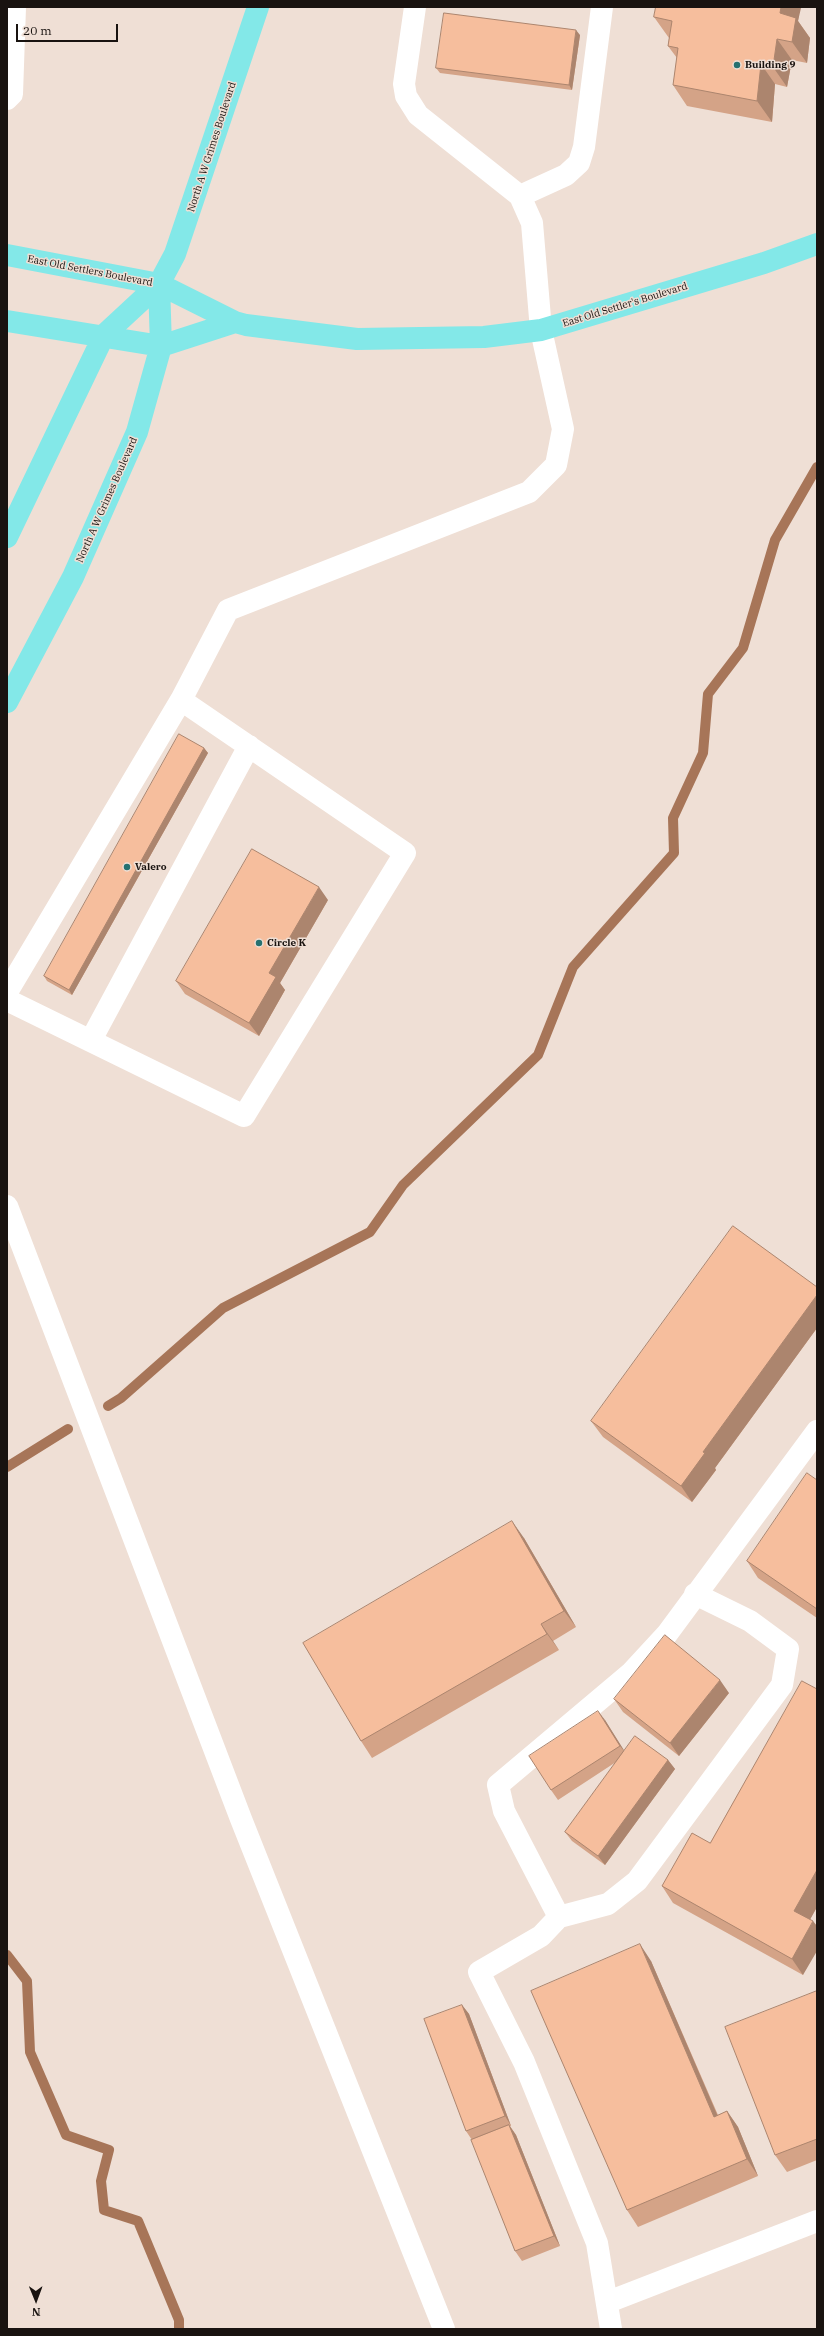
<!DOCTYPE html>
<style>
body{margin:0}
#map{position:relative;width:824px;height:2336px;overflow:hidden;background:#efdfd5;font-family:"IBM Plex Serif",serif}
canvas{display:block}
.frame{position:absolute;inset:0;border:8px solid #191310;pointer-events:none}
.north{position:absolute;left:16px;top:2280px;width:40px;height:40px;-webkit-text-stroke:3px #efdfd5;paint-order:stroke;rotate:179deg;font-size:11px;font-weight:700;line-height:16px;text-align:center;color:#191310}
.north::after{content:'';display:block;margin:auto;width:14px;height:18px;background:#191310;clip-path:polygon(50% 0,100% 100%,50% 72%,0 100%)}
.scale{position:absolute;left:16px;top:24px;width:102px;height:18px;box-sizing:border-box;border:2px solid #191310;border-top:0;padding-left:5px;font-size:12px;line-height:14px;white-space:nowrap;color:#191310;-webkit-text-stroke:3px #efdfd5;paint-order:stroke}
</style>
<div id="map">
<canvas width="824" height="2336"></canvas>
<div class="frame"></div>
<div class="north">N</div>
<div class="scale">20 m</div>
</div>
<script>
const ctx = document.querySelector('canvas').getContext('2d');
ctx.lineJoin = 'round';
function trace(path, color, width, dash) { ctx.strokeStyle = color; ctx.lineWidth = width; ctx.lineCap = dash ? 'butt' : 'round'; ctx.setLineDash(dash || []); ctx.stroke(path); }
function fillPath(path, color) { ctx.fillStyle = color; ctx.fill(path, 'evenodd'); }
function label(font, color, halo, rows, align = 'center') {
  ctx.font = font + ' "IBM Plex Serif",serif'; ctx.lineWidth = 3; ctx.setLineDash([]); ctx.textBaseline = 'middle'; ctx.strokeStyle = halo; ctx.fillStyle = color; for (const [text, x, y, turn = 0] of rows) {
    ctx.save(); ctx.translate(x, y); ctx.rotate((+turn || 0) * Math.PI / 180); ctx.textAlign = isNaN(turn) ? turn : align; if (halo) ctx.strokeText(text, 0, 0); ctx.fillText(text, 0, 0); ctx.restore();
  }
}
trace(new Path2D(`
 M108 1406 121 1398 223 1308 370 1232 403 1185 538 1055 573 967 674 853 673 818 703 753 708 694 743 648 775 540 817 467
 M7 1467 68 1429
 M7 1955 27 1981 30 2052 66 2135 109 2150 101 2181 104 2210 138 2221 179 2320V2329`), '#a77558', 10);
trace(new Path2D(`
 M7 99 12 94 15 7
 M520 196 566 175 579 163 584 147 602 7
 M7 992 181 700 228 610 529 492 556 465 563 429 541 330 532 223 520 196 418 115 406 96 404 84 415 7
 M7 1000 244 1116 405 853 181 700
 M91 1040 249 746
 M7 1206 241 1819 444 2329
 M559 1917 608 1904 637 1881 782 1685 788 1649 750 1621 695 1594
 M608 2302 817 2221
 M611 2329 597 2243 524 2062 479 1972 541 1936 559 1917 504 1811 498 1785 631 1673 667 1634 817 1431`), '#fff', 22);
trace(new Path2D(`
 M7 255 159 284 235 322 246 325 357 339 484 337 541 330 764 263 817 244
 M7 321 161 346 235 322
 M7 537 104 335 159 284 175 254 258 7
 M7 702 73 577 137 432 161 346 159 284`), '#83e8e8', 22);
fillPath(new Path2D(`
 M656 7H800L798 21 810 38 807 63 792 60 787 87 775 84 772 122 687 106 673 85 677 58 668 46 669 38 654 17Z
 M580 35 572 90 440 73 436 68Z
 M204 748 208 753 72 995 47 981 44 976Z
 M328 900 280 983 285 990 259 1036 185 994 176 981Z
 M817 1287V1328L715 1468 716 1470 692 1502 603 1437 591 1421Z
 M817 1480V1618L758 1578 747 1561Z
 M524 1538 576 1627 553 1641 559 1650 372 1758 361 1741Z
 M817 1689V1907L810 1919 803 1975 673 1903 662 1886 710 1843Z
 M729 1693 679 1756 623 1712 614 1699Z
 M605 1720 624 1751 668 1760 675 1769 605 1865 572 1841 565 1832 616 1762 558 1800 551 1790Z
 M651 1961 718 2115 727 2111 738 2127 758 2176 638 2227 627 2210Z
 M817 1991V2160L787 2172 775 2155Z
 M462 2005 469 2014 511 2126H510L516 2135 560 2246 522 2261 515 2251 472 2140 466 2131Z`), '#d4a387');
fillPath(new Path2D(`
 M781 7H800L801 8 798 21 810 38 807 63 792 42 780 13Z
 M576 30 580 35 572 90 569 85Z
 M777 39 792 60 787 87 773 67Z
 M761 64 775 84 772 122 757 101Z
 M204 748 208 753 72 995 69 990Z
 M319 887 328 900 280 983 285 990 259 1036 249 1023 269 973Z
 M817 1295V1328L715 1468 716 1470 692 1502 681 1486 703 1452Z
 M512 1521 524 1538 576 1627 564 1611Z
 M541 1624 553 1641 559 1650 547 1634Z
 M720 1680 729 1693 679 1756 670 1743Z
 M598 1711 605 1720 627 1755 620 1746Z
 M668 1760 675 1769 605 1865 598 1856Z
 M817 1870V1907L806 1927 794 1911Z
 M813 1921 817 1926V1951L803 1975 792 1959Z
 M640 1944 651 1961 725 2133 714 2117Z
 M462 2005 469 2014 511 2126 505 2116Z
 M727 2111 738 2127 758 2176 747 2159Z
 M509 2125 516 2135 560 2246 554 2236Z`), '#ac856e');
const building = new Path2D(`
 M656 7H781L780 13 796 18 792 42 777 39 773 67 761 64 757 101 673 85 678 48 668 46 672 21 654 17Z
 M444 13 576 30 569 85 436 68Z
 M179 734 204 748 69 990 44 976Z
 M252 849 319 887 269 973 276 977 249 1023 176 981Z
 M733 1226 817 1287V1295L703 1452 705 1453 681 1486 591 1421Z
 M807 1473 817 1480V1609L747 1561Z
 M512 1521 564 1611 541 1624 547 1634 361 1741 303 1643Z
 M665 1635 720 1680 670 1743 614 1699Z
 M802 1681 817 1689V1870L794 1911 813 1921 792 1959 662 1886 692 1833 710 1843Z
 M598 1711 620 1746 551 1790 529 1756Z
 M635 1736 668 1760 598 1856 565 1832Z
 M640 1944 714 2117 727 2111 747 2159 627 2210 531 1991Z
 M817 1991V2139L775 2155 725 2027Z
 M462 2005 505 2116 466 2131 424 2019Z
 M509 2125 554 2236 515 2251 471 2140Z`);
fillPath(building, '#f6be9d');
trace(building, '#ac856e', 1);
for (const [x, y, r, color] of [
 [737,65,4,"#267170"],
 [127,867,4,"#267170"],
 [259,943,4,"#267170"]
]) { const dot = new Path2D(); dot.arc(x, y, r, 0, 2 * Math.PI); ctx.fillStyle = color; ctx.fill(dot); trace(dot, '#efdfd5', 1.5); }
label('bold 10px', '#191310', '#efdfd5', [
 ["Building 9",745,65],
 ["Valero",135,867],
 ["Circle K",267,943]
], 'left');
label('10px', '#191310', '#efdfd5', [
 ["North A W Grimes Boulevard",212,147,-72],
 ["East Old Settlers Boulevard",90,271,11],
 ["East Old Settler's Boulevard",625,305,-17],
 ["North A W Grimes Boulevard",107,500,-66]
]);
</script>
